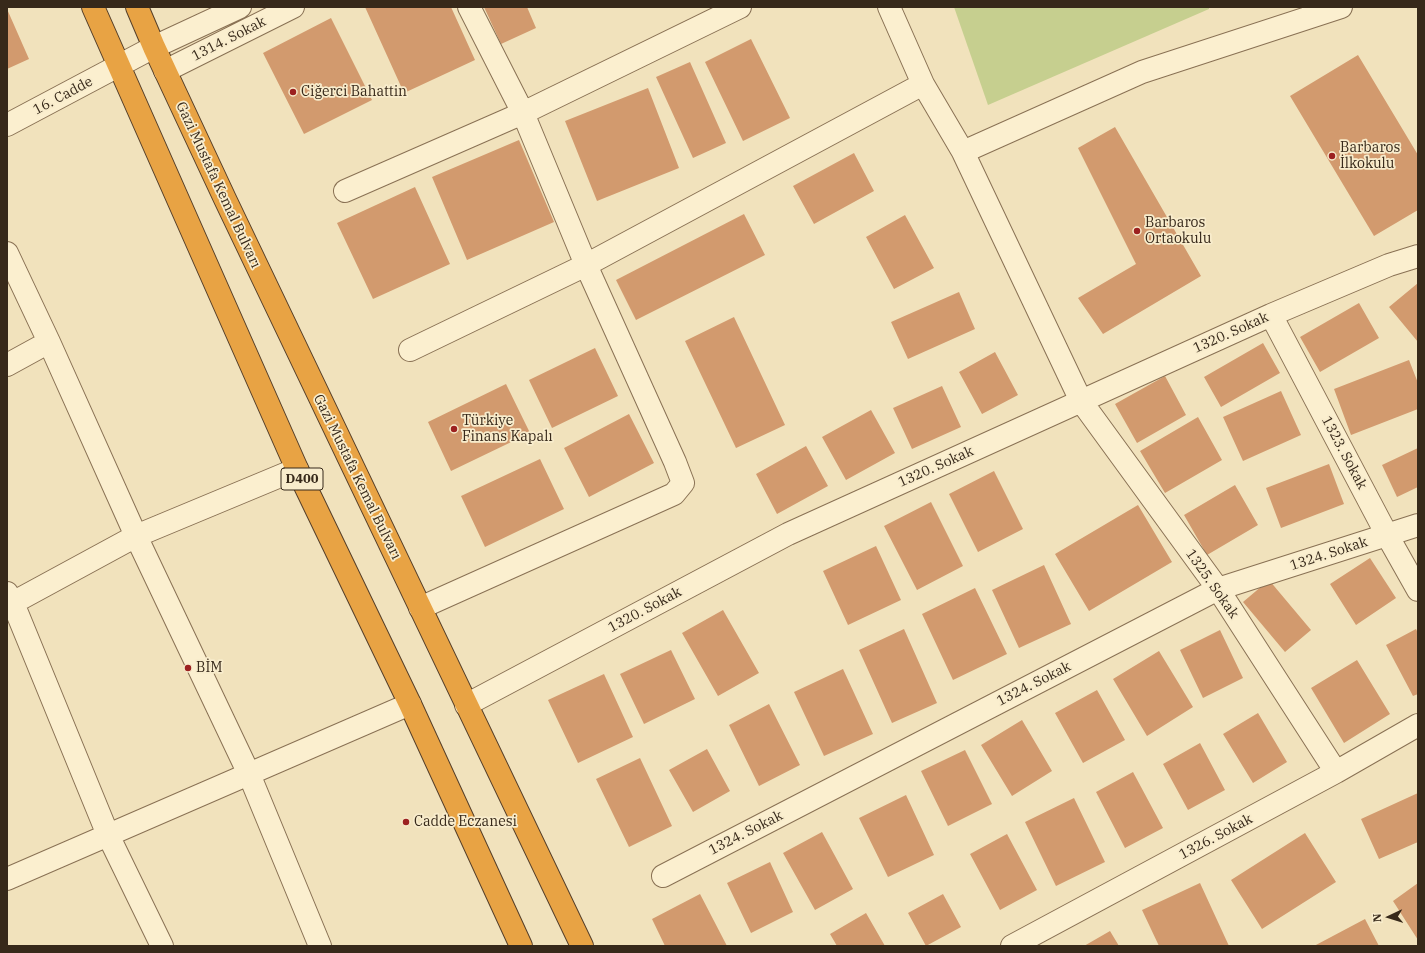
<!DOCTYPE html>
<meta charset="utf-8">
<style>
body{margin:0}
#map{position:relative;width:1425px;height:953px;overflow:hidden;background:#f1e2bc;font-family:"IBM Plex Serif",serif}
canvas{display:block}
.frame{position:absolute;inset:0;border:8px solid #37291a;pointer-events:none}
.north{position:absolute;left:1369px;top:897px;width:40px;height:40px;-webkit-text-stroke:3px #f8eccc;paint-order:stroke;rotate:266deg;font-size:11px;font-weight:700;line-height:16px;text-align:center;color:#37291a}
.north::after{content:'';display:block;margin:auto;width:14px;height:18px;background:#37291a;clip-path:polygon(50% 0,100% 100%,50% 72%,0 100%)}
</style>
<div id="map">
<canvas width="1425" height="953"></canvas>
<div class="frame"></div>
<div class="north">N</div>
</div>
<script>
const ctx = document.querySelector('canvas').getContext('2d');
ctx.lineJoin = 'round';
function fillPath(path, color) { ctx.fillStyle = color; ctx.fill(path, 'evenodd'); }
function trace(path, color, width, dash) { ctx.strokeStyle = color; ctx.lineWidth = width; ctx.lineCap = dash ? 'butt' : 'round'; ctx.setLineDash(dash || []); ctx.stroke(path); }
function label(font, color, halo, rows, align = 'center') {
  ctx.font = font + ' "IBM Plex Serif",serif'; ctx.lineWidth = 3.5; ctx.setLineDash([]); ctx.textBaseline = 'middle'; ctx.strokeStyle = halo; ctx.fillStyle = color; for (const [text, x, y, turn = 0] of rows) {
    ctx.save(); ctx.translate(x, y); ctx.rotate((+turn || 0) * Math.PI / 180); ctx.textAlign = isNaN(turn) ? turn : align; if (halo) ctx.strokeText(text, 0, 0); ctx.fillText(text, 0, 0); ctx.restore();
  }
}
fillPath(new Path2D(`
 M954 7H1209V9L988 105Z`), '#c6cf8f');
fillPath(new Path2D(`
 M365 7H451L475 60 404 93Z
 M484 7H527L536 28 501 44Z
 M7 9 29 59 7 69Z
 M331 18 372 100 304 134 263 53Z
 M751 39 790 118 743 141 705 62Z
 M1358 55 1418 155V210L1374 236 1290 96Z
 M690 62 726 143 693 158 656 77Z
 M648 88 679 168 597 201 565 121Z
 M1115 127 1201 276 1103 334 1078 298 1136 264 1078 148Z
 M519 140 554 222 467 260 432 177Z
 M854 153 874 191 814 224 793 186Z
 M415 187 450 264 373 299 337 223Z
 M744 214 765 255 636 320 616 280Z
 M905 215 934 268 894 289 866 237Z
 M1418 283V342L1389 307Z
 M959 292 975 329 908 359 891 322Z
 M1359 303 1379 338 1320 372 1300 337Z
 M734 317 785 425 736 448 685 341Z
 M1263 343 1280 373 1221 407 1204 377Z
 M595 348 618 396 552 428 529 380Z
 M995 352 1018 395 982 414 959 372Z
 M1409 360 1418 383V409L1351 435 1334 389Z
 M1165 376 1186 415 1137 443 1115 404Z
 M506 384 530 433 451 471 428 422Z
 M942 386 961 427 912 449 893 408Z
 M1281 391 1301 435 1243 461 1223 417Z
 M871 410 895 453 846 480 822 437Z
 M629 414 654 463 589 497 564 448Z
 M1198 417 1222 460 1165 493 1140 451Z
 M806 446 828 486 777 514 756 474Z
 M1418 448V487L1397 497 1382 465Z
 M540 459 564 509 485 547 461 496Z
 M1329 464 1344 504 1281 528 1266 488Z
 M994 471 1023 529 978 552 949 494Z
 M1235 485 1258 525 1207 555 1184 515Z
 M931 502 963 566 917 590 884 526Z
 M1138 505 1172 562 1089 611 1055 554Z
 M876 546 901 600 848 625 823 571Z
 M1370 558 1396 598 1356 625 1330 584Z
 M1044 565 1071 624 1019 648 992 590Z
 M1269 580 1311 630 1285 652 1243 602Z
 M975 588 1007 654 953 680 922 614Z
 M723 610 759 673 718 696 682 633Z
 M904 629 937 703 892 723 859 650Z
 M1416 629 1418 633V694L1413 696 1386 645Z
 M1220 630 1243 678 1203 698 1180 650Z
 M671 650 695 699 644 724 620 674Z
 M1159 651 1193 707 1147 736 1113 679Z
 M1357 660 1390 714 1344 743 1311 688Z
 M843 669 873 734 824 756 794 692Z
 M604 674 633 737 578 763 548 700Z
 M1097 690 1125 740 1083 763 1055 713Z
 M769 704 800 765 759 786 729 725Z
 M1258 713 1287 762 1253 783 1223 734Z
 M1022 720 1052 771 1012 796 981 745Z
 M1200 743 1225 790 1188 810 1163 764Z
 M707 749 730 791 693 812 669 770Z
 M965 750 992 804 948 826 921 771Z
 M640 758 672 826 629 847 596 779Z
 M1133 772 1163 828 1125 848 1096 792Z
 M1418 793V842L1379 859 1361 819Z
 M906 795 934 855 888 877 859 818Z
 M1074 798 1105 862 1056 886 1025 822Z
 M822 832 853 889 815 910 783 853Z
 M1305 833 1336 882 1262 929 1231 880Z
 M1007 834 1037 890 1000 910 970 854Z
 M770 862 793 912 751 933 727 883Z
 M1200 883 1229 946H1159L1142 910Z
 M1418 883V940L1393 901Z
 M700 894 727 946H665L652 919Z
 M943 894 961 927 926 946 908 913Z
 M866 913 885 946H837L830 934Z
 M1365 919 1379 946H1314Z
 M1110 931 1119 946H1084Z`), '#d29a6e');
const minor = new Path2D(`
 M889 7 923 84 963 152 1081 401 1218 589 1336 772
 M165 71 293 7
 M7 125 154 47 240 7
 M963 152 1142 72 1341 7
 M345 191 523 113 740 7
 M7 253 49 342 136 536 249 774 320 946
 M1271 315 1387 535 1418 590
 M410 350 586 265 923 84
 M7 365 49 342
 M7 593 13 603 108 835 162 946
 M7 606 136 536 297 469
 M420 608 674 494 683 483 675 462 586 265 523 113 469 7
 M466 705 788 534 1271 315 1389 265 1418 256
 M663 876 1218 589 1418 525
 M7 879 410 704
 M1012 946 1336 772 1418 725`);
const highway = new Path2D(`
 M93 7 297 469 410 704 521 946
 M137 7 154 47 225 199 582 946`);
trace(minor, '#897154', 24);
trace(highway, '#563f29', 24);
trace(minor, '#fbefcf', 22);
trace(highway, '#e8a344', 22);
for (const [x, y, r, color] of [
 [293,92,4,"#9c2120"],
 [1332,156,4,"#9c2120"],
 [1137,231,4,"#9c2120"],
 [454,429,4,"#9c2120"],
 [188,668,4,"#9c2120"],
 [406,822,4,"#9c2120"]
]) { const dot = new Path2D(); dot.arc(x, y, r, 0, 2 * Math.PI); ctx.fillStyle = color; ctx.fill(dot); trace(dot, '#f8eccc', 1.5); }
for (const [x, y, w] of [
 [302,479,42]
]) { const box = new Path2D(); box.roundRect(x - w / 2, y - 11, w, 22, 3); ctx.fillStyle = '#f8eccc'; ctx.fill(box); trace(box, '#37291a', 1); }
label('bold 13px', '#37291a', null, [
 ["D400",302,479]
]);
label('14px', '#37291a', '#f8eccc', [
 ["1314. Sokak",229,39,-27],
 ["16. Cadde",63,96,-28],
 ["Gazi Mustafa Kemal Bulvarı",218,185,65],
 ["1320. Sokak",1231,333,-24],
 ["1323. Sokak",1344,453,62],
 ["1320. Sokak",936,467,-24],
 ["Gazi Mustafa Kemal Bulvarı",357,477,64],
 ["1324. Sokak",1329,554,-18],
 ["1325. Sokak",1212,584,55],
 ["1320. Sokak",645,610,-28],
 ["1324. Sokak",1034,684,-27],
 ["1324. Sokak",746,833,-27],
 ["1326. Sokak",1216,837,-28]
]);
label('14px', '#37291a', '#f8eccc', [
 ["Ciğerci Bahattin",301,92],
 ["Barbaros",1340,148],
 ["İlkokulu",1340,164],
 ["Barbaros",1145,223],
 ["Ortaokulu",1145,239],
 ["Türkiye",462,421],
 ["Finans Kapalı",462,437],
 ["BİM",196,668],
 ["Cadde Eczanesi",414,822]
], 'left');
</script>
